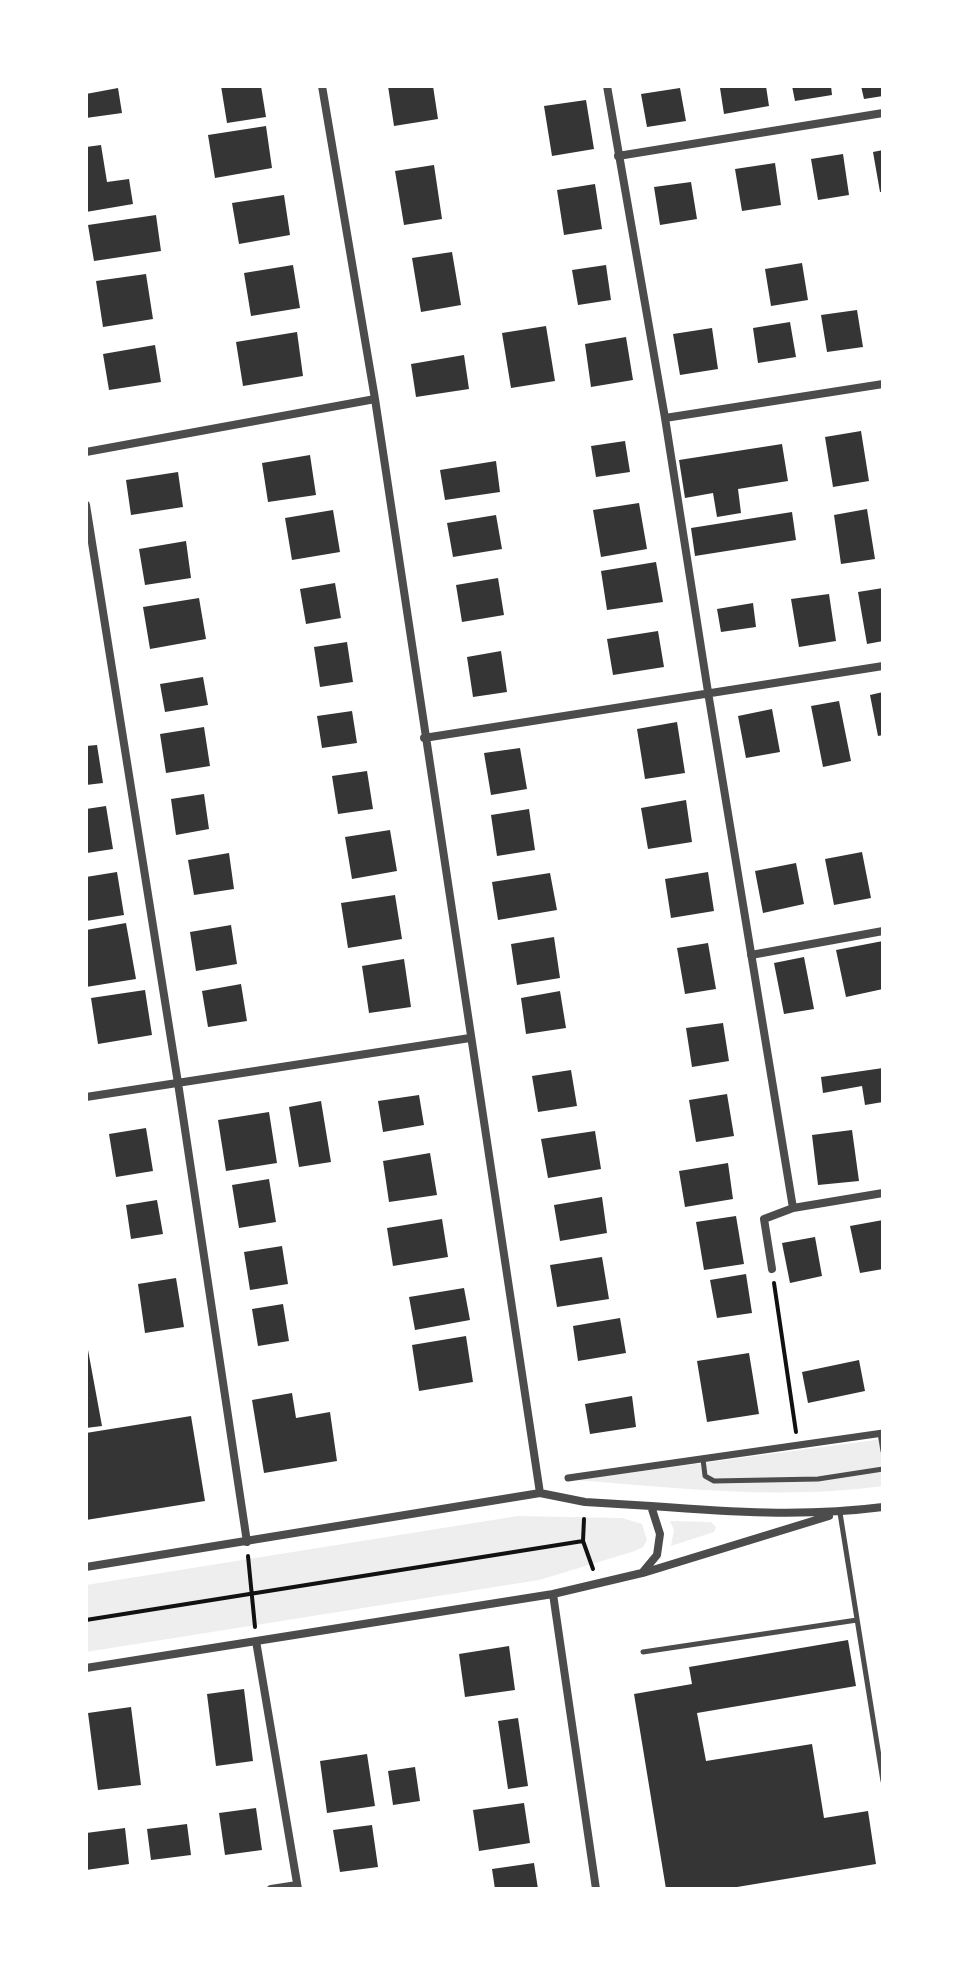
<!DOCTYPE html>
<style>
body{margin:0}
#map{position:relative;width:969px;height:1975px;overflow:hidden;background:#fff;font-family:"Work Sans",sans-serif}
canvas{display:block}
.frame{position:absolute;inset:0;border:88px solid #fff;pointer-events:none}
</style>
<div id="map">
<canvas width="969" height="1975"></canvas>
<div class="frame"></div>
</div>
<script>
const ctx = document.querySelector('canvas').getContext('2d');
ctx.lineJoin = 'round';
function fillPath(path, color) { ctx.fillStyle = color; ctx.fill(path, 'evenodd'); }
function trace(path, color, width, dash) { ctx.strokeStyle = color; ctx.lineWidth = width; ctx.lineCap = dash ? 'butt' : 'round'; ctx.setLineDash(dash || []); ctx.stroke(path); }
fillPath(new Path2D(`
 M883 1439V1486C781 1500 678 1488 575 1480Z
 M518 1516 622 1518 642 1524 647 1540 643 1547 635 1551 539 1580 86 1652V1585Z
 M670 1521 711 1522 716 1527 714 1532 671 1546 674 1530Z`), '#eee');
fillPath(new Path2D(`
 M221 86H261L266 117 227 123Z
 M388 86H433L438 119 394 126Z
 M735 86H766L769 106 724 114 720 88Z
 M792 86H831L832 95 795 101Z
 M861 86H883V96L864 99Z
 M118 88 122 113 86 118V94Z
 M680 88 686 121 647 127 641 94Z
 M586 100 594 149 552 156 544 106Z
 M266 126 272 168 215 178 208 135Z
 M101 145 107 182 129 179 133 204 86 212V147Z
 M883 150V192H880L873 152Z
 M843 154 849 195 818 200 811 159Z
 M775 163 781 205 742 211 735 169Z
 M434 165 442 219 404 225 395 171Z
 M691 182 697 219 660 225 654 187Z
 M595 184 602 229 564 235 557 190Z
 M284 195 290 235 239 244 232 203Z
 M156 215 161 251 94 261 88 225Z
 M452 252 461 305 421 312 412 258Z
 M802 263 808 300 771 306 765 269Z
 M293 265 300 308 251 316 244 273Z
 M606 265 611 300 578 305 572 270Z
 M146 274 153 319 103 327 96 281Z
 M857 310 863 347 827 352 821 315Z
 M790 322 796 357 758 363 753 328Z
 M546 326 555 381 511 388 502 333Z
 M712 328 718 369 680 375 673 334Z
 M297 332 303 376 243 386 236 342Z
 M626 337 633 380 591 387 585 344Z
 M155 345 161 382 109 390 103 354Z
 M464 355 469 389 416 397 411 364Z
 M861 431 869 481 833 487 825 437Z
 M625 441 630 472 596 477 591 446Z
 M782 444 788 481 738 489 741 513 717 517 713 493 685 498 679 460Z
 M310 455 316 495 268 502 262 463Z
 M496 461 500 492 445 500 440 470Z
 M178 472 183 507 131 515 126 480Z
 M639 503 647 549 601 557 593 510Z
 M867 509 875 559 841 564 834 515Z
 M333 510 340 552 292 560 285 518Z
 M792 512 796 540 695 556 691 528Z
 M496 515 502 549 453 557 447 523Z
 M186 541 191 578 145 585 139 549Z
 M656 562 663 602 607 610 601 571Z
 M498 578 504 615 462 622 456 585Z
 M335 583 341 618 306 624 300 589Z
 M883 588V641L867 644 858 592Z
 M829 594 836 641 799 647 791 599Z
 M199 598 206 639 150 649 143 607Z
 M753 603 756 627 721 632 717 609Z
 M658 631 664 667 613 675 607 639Z
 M347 642 353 682 320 687 314 647Z
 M501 651 507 692 473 697 467 657Z
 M203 677 208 705 165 712 160 684Z
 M883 692V735L878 736 870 695Z
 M839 701 851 761 823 767 811 706Z
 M772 709 780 752 746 758 738 716Z
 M352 711 357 743 322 748 317 716Z
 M677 722 685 773 645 779 637 729Z
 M204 727 210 766 166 773 160 734Z
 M97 745 103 783 86 785V746Z
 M520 748 527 789 491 795 484 753Z
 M367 771 373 809 338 814 332 776Z
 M204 794 209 829 176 835 171 799Z
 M686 800 692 842 648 849 641 808Z
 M106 806 113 849 87 853 86 809Z
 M529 809 535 850 497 856 491 815Z
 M390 830 397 871 352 879 345 837Z
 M862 852 871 898 834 905 825 859Z
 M229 853 234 889 194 895 188 860Z
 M796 863 804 904 763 913 755 871Z
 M117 872 124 915 86 921V877Z
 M708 872 714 911 671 918 665 879Z
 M550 873 557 910 498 920 492 882Z
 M395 895 402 939 348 948 341 903Z
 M126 923 136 979 86 987V930Z
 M231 925 237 964 196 971 190 932Z
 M554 937 560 978 517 985 511 944Z
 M883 941V989L846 997 836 950Z
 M708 943 716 989 685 994 677 948Z
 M804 957 814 1009 784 1014 774 963Z
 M404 959 411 1007 369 1013 362 966Z
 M241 984 247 1021 208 1027 202 991Z
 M145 990 152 1035 98 1044 91 998Z
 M560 991 566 1028 526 1034 521 998Z
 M723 1023 729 1061 692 1067 686 1028Z
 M883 1068V1102L865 1105 862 1086 823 1093 821 1077Z
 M571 1070 577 1106 538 1112 532 1076Z
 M727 1094 734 1136 696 1142 689 1100Z
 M419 1095 424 1125 383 1132 378 1101Z
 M321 1101 331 1162 299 1167 289 1107Z
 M269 1112 277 1163 226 1171 218 1120Z
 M146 1128 153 1171 116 1177 109 1134Z
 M852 1130 859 1181 818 1185 812 1135Z
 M595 1131 601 1169 548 1178 541 1139Z
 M430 1153 437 1195 389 1202 383 1161Z
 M728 1163 733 1199 685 1207 679 1171Z
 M269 1179 276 1222 239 1228 232 1185Z
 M602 1197 607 1233 560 1241 554 1205Z
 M157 1200 163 1234 131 1239 126 1205Z
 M736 1216 744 1264 704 1270 696 1222Z
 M442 1219 448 1257 393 1266 387 1228Z
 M883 1220V1269L860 1273 850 1226Z
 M815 1237 822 1276 790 1283 782 1243Z
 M282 1246 288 1284 250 1290 244 1252Z
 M602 1257 609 1299 557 1307 550 1265Z
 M746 1274 752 1313 717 1318 710 1280Z
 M176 1278 184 1327 145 1333 138 1284Z
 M464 1288 470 1320 415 1330 409 1297Z
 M283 1304 289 1341 258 1346 252 1309Z
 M620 1318 626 1353 578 1361 573 1326Z
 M466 1336 473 1382 419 1391 412 1345Z
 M86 1339 102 1426 86 1428Z
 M749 1353 759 1414 707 1422 697 1361Z
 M859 1360 865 1391 808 1403 802 1372Z
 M292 1393 296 1418 330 1412 337 1461 264 1473 252 1400Z
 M632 1396 636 1427 590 1434 585 1404Z
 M191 1416 205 1501 86 1520V1433Z
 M848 1640 856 1686 697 1713 706 1761 812 1744 824 1818 868 1811 876 1864 725 1889H666L634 1694 692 1684 689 1667Z
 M509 1646 515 1690 465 1697 459 1654Z
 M244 1689 253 1761 216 1766 207 1694Z
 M131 1707 141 1785 98 1790 88 1713Z
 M518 1718 528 1786 508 1789 498 1721Z
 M367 1754 375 1806 327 1813 320 1761Z
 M415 1767 420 1801 393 1805 388 1771Z
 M524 1803 530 1843 479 1851 473 1810Z
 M256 1808 262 1850 225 1855 219 1813Z
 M187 1824 191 1855 151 1860 147 1829Z
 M372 1825 378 1867 340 1872 333 1830Z
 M125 1828 129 1864 86 1870V1833Z
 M534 1863 538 1889H495L492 1869Z`), '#353535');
trace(new Path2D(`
 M774 1283 796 1432
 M583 1541 593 1569
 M248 1556 255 1627
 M86 1620 583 1541 584 1519`), '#111', 4);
trace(new Path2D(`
 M880 1433 883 1451
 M703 1459 705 1476 714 1481 818 1479 883 1469
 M840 1513 883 1781
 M643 1652 857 1620`), '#4c4c4c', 5);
trace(new Path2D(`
 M568 1478 883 1433`), '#4c4c4c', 7);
trace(new Path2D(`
 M322 86 375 399 540 1493
 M607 86 665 418 708 692 793 1208 764 1219 772 1269
 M618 156 883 113
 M665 418 883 384
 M86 452 375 399
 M86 505 178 1083 247 1542
 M424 738 883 666
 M751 955 883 931
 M86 1097 470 1038
 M793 1208 883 1193
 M651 1506C729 1512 805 1517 883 1507
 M86 1567 540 1493 585 1502 651 1506 660 1534 657 1555 642 1573 553 1594 86 1668
 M643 1573 829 1516
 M553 1594 596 1889
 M256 1641 298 1889
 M271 1889 297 1885`), '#4c4c4c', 8);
</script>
